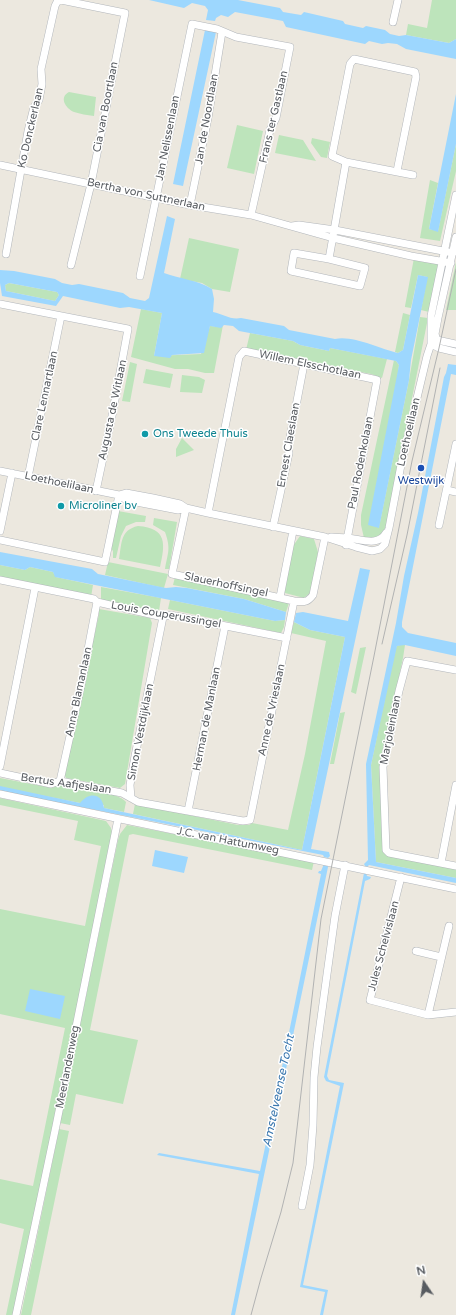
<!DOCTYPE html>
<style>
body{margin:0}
#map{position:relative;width:456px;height:1315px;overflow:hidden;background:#ece8df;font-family:"Varela Round",sans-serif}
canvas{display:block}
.north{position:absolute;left:404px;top:1263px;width:40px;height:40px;-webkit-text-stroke:3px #fff;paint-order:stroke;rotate:347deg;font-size:11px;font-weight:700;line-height:16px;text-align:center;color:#585c61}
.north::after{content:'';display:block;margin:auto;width:14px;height:18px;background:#585c61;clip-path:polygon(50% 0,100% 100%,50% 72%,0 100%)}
</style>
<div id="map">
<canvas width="456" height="1315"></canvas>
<div class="north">N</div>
</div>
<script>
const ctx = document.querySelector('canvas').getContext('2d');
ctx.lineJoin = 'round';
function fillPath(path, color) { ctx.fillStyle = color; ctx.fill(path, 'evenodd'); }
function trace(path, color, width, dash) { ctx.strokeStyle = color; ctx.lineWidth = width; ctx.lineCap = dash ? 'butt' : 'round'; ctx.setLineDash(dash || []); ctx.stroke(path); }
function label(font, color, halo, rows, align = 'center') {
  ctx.font = font + ' "Varela Round",sans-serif'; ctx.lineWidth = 3; ctx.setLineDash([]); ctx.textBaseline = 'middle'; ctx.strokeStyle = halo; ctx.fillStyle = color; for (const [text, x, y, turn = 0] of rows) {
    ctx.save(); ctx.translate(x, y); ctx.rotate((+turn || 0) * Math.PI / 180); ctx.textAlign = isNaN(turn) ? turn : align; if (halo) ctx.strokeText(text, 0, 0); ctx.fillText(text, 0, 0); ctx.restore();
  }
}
fillPath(new Path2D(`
 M432 0H456V39L449 43 406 35 408 24 427 28Z
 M69 92 96 97 94 116C87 115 80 114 74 112 65 108 59 97 69 92Z
 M237 125 263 131 254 174 227 168Z
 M279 135 303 140 316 161 275 153Z
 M312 138 330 142 327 158 321 157 311 143Z
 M456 144V171L440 241 420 238 430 180 438 183 429 229 438 231Z
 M189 238 239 249 230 292 212 289 202 283 180 279Z
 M414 258 440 264 429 312 421 310 427 277 418 275 411 308 405 307V306Z
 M456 262V310H446Z
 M9 283 57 292 59 295 55 301 6 291 5 285Z
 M141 309 162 313 154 356 201 354 210 326 221 327 223 325 214 373H205L188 369H175L131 357Z
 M403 313 410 315 403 350 398 353 395 352Z
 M420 317 428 318 387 524C382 536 378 540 364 538L361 525V515L394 360 396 361 399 365 379 527 409 380Z
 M250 333 293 341 300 345 329 351 330 348 387 359 382 378 371 374 246 350Z
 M130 362 137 364 130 402 122 401Z
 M146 369 173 374 170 388 143 383Z
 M182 375 199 377 205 380 202 393 180 392Z
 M182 438 194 450 176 457V449Z
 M118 511 146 516 145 522H136L126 526 121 536 116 558H113V551L111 548Z
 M154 518 177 522 169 569H165C168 552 171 549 165 532L153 525Z
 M138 526C168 528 165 545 160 567L119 559C122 543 120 530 138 526Z
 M300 536 314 539 318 552 311 592 304 598 285 593 283 588 293 546Z
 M108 562 168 574 164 588 105 575Z
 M0 565 25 570 30 567 53 572 56 577 93 585 91 597 0 579Z
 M175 577 289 603 286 612 244 599 173 585Z
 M101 587 161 598 159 611 103 601 101 599Z
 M170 600 275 621 285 620 284 627 281 633 168 609Z
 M99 609 150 618 152 623 125 784 120 788 66 778 64 774 99 614Z
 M294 622 310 630 345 637 302 850 133 814 135 804 238 825H249L252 823 288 830 305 754 326 641 291 633Z
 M400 645H405L403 658 380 767 383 850 456 869V878L376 862 371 765 395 650 397 646Z
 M366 647 356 694 351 692 360 648Z
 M345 712 334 764H330L340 713Z
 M0 778 52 788 59 785 65 784C78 787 119 792 126 802L124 812 104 808V805L80 803 0 787Z
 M0 798 106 821 111 828 112 833 14 1315H6L24 1229 0 1223V1179L33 1186 65 1028 0 1014V909L85 926 101 846 74 840 78 821 0 805Z
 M127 825 314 861 312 870 133 834 129 835 90 1030 138 1040 123 1104 76 1094 70 1125 60 1123 118 840 120 834Z
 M59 1129 69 1131 31 1315H21Z`), '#bde4bb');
fillPath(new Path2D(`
 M149 0H238L280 8 283 12 301 15 304 12 343 21 345 24 363 28 366 26 385 30 390 34 399 36 406 35 449 43 456 39V59L406 49 397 44 388 43 382 44 369 41 365 44 286 27 283 21 235 12 228 17 221 15 216 18 215 21 206 20 208 10 205 6 192 3 184 8Z
 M205 30 216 32 183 186 173 184Z
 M456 94V144L438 232 429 229Z
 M167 216 175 219 164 273C180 279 198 280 212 289L214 299 213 312C223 314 230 320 241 318L284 326 289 330 335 339C353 335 380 349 398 353L403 350 418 275 428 277 411 360 409 380 379 528 368 525 399 365 396 361 330 348 329 351 300 345 293 341 239 331 233 326 224 325 221 328 210 326 204 353 172 355 170 358 154 356 162 313 129 307 120 308 63 296 56 306 2 296 0 283V270L14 271 55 279 62 283 72 285 79 284 123 293 130 298 145 301 149 298ZM9 283 57 292 59 295 55 301 6 291 5 285Z
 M448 364 456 365V375L451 374 402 622V627L408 633 456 643V656L405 645 397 646 371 765 376 862 456 878V883L369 865 367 867 365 866 364 864 368 860 366 764 396 623 404 576 418 513 444 377 446 373Z
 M0 552 92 569 98 574 166 588 176 587 187 588 244 599 286 612 285 620 275 621 55 577 53 572 30 567 25 570 0 565Z
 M360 568 370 570 311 849 329 852 330 856 328 858 324 857 323 855 0 791V786L80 803C89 792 102 793 104 808L302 850 345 637 310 630 294 622 296 613 303 612 348 621Z
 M155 850 188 857 184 873 152 866Z
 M324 864H327L328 867 235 1315H231L259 1174 157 1155 159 1153 260 1171 280 1077 321 874 318 873 319 871H321Z
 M364 873H366L367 876 371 877 370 879 365 881 327 1076 329 1080 344 1083 303 1285 328 1290 323 1315H320L325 1292 300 1287 340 1086 326 1081 324 1077Z
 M30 989 65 996 60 1019 25 1011Z`), '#9dd7fe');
const minor = new Path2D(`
 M61 0 125 13 91 184 71 265
 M393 22 398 0
 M0 165 190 205 251 215 333 238 411 256 451 263
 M397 171 416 77 415 72 354 59 350 64 332 156 346 162 413 175
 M456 195 431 316V344L439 348 456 352
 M190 205 208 118 222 32
 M292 226 299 225 335 230 453 253
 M294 253 329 259 365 268 360 286 291 271Z
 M6 254 28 131 34 107 39 100 42 84 41 69 55 6 57 2 61 0
 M329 259 346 162
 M140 276 192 24 217 29 236 37 290 47 276 118 270 130 251 215
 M0 304 128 329 112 416 96 491
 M437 340 435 334 438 318 456 237
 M437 340 456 344
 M0 471 119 495 126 500 178 510 186 508
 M28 477 61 316
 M447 490 456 492
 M119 495 126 493 153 498 180 504 186 508 208 513 325 537 356 547 372 551 380 549 385 544 389 528 401 465 427 356 431 344 437 340
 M186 508 172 574 294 601C304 602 307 603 313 595L325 537
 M208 513 239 357 244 351 373 379 377 380 346 545
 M439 525 456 444
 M273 527 289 453 288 448 304 364
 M0 531 12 473
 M331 537C336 538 342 537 347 538 361 539 378 547 386 533
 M0 540 105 562 119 495
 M0 580 94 599 97 602 163 617 170 615 287 638
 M280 597 293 531
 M456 670 407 661 399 691 383 767 386 850 389 853 456 866
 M0 766 35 588
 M0 773 51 784 60 781 101 789 122 793 138 802 243 821 250 820 294 601
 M60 781 81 686 97 602
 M0 794 456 889
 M131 798 130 785 135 756 163 617
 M188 811 225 626
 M441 863 456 785
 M401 877 370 1000 428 1015 456 1012
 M416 951 441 957
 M428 1015 449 926
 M302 1206 310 1165 313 1125 314 1077 317 1047 335 916 345 865
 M16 1315 56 1126 118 819`);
trace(minor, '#b2b6bb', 8);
trace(minor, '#fff', 7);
trace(new Path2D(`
 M382 644 407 535 440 368
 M251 1315 261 1278 281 1212 293 1163 321 919 374 656 412 461 439 348 456 269`), '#b1b2b2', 1);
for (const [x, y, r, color] of [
 [145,434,4,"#0f9aa8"],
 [421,468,4,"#1a4fb4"],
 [61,506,4,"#0f9aa8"]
]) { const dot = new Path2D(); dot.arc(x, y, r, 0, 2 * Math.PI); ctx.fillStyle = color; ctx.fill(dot); trace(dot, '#fff', 1.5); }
label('11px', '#585c61', '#fff', [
 ["Cia van Boortlaan",106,107,-79],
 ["Frans ter Gastlaan",274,117,-77],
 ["Jan de Noordlaan",207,119,-80],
 ["Ko Donckerlaan",31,128,-77],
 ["Jan Nelissenlaan",168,138,-79],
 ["Bertha von Suttnerlaan",146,195,12],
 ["Willem Elsschotlaan",310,365,12],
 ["Clare Lennartlaan",45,396,-78],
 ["Augusta de Witlaan",113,410,-78],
 ["Loethoelilaan",409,432,-77],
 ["Ernest Claeslaan",289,445,-80],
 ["Paul Rodenkolaan",361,463,-79],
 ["Loethoelilaan",59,483,12],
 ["Slauerhoffsingel",226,585,12],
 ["Louis Couperussingel",166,615,10],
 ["Anna Blamanlaan",79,692,-78],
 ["Anne de Vrieslaan",272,710,-78],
 ["Herman de Manlaan",207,719,-79],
 ["Marjoleinlaan",391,730,-79],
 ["Simon Vestdijklaan",141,732,-79],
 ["Bertus Aafjeslaan",66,784,8],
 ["J.C. van Hattumweg",228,841,11],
 ["Jules Schelvislaan",384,946,-75],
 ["Meerlandenweg",68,1067,-79]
]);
label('11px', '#0d838f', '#fff', [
 ["Ons Tweede Thuis",153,434],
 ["Microliner bv",69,506]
], 'left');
label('11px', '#164399', '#fff', [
 ["Westwijk",421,481]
]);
label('italic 12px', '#3b78af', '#fff', [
 ["Amstelveense Tocht",279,1091,-78]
]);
</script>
